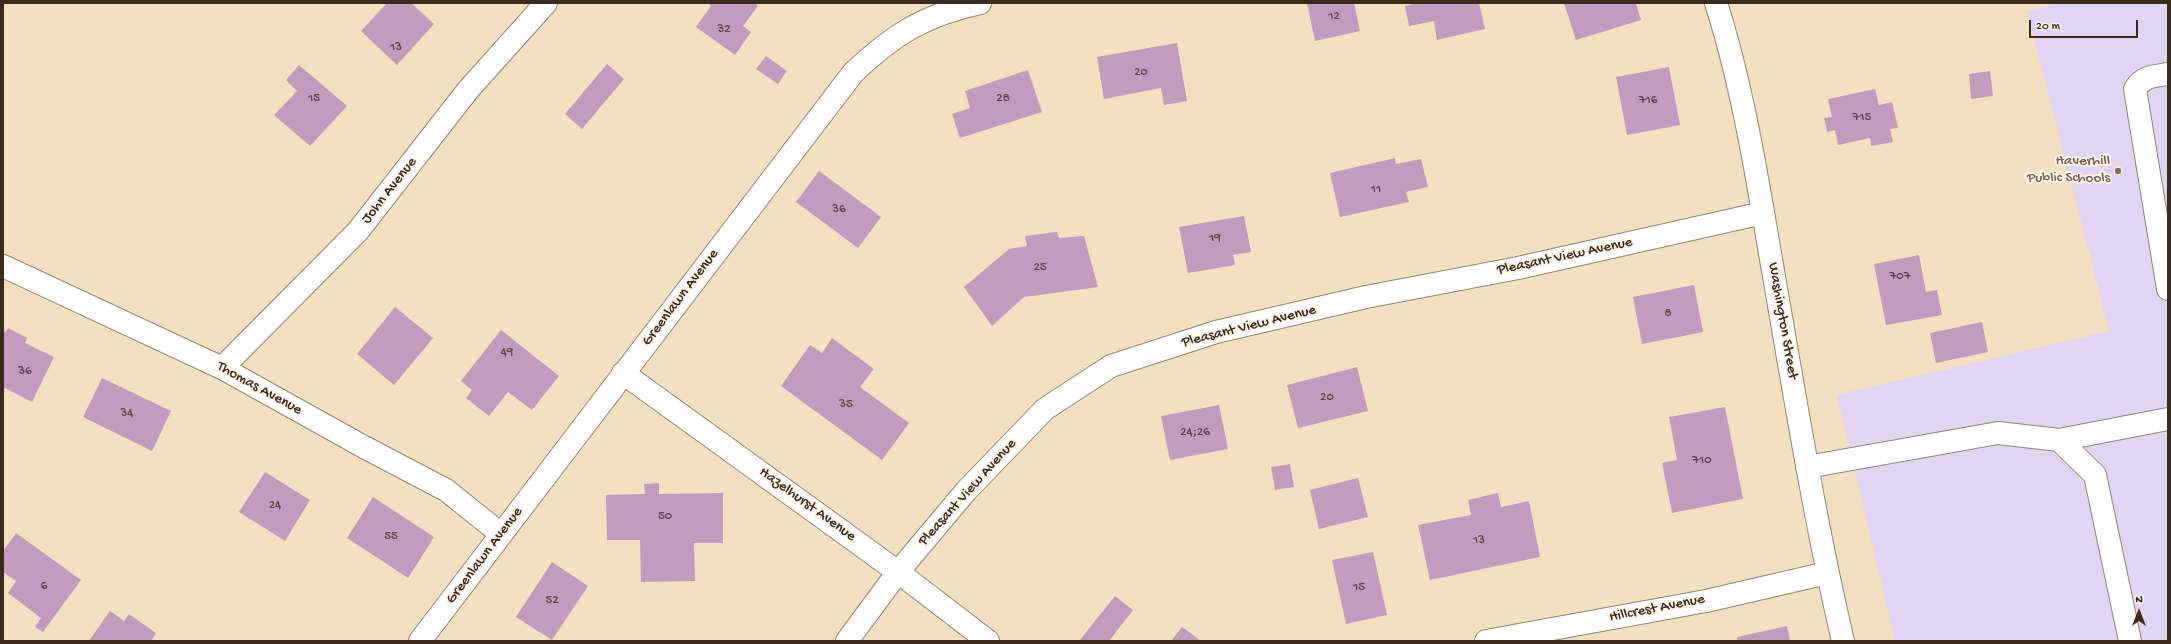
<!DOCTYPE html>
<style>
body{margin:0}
#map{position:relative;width:2171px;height:644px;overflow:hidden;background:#f2e0c1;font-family:"Gochi Hand",sans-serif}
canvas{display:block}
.frame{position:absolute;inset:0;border:4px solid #3b2a1e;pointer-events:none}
.north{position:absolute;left:2119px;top:592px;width:40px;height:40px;-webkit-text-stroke:3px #fcf5e5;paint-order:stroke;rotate:0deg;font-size:11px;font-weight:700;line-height:16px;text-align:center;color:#3b2a1e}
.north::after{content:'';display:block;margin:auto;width:14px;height:18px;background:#3b2a1e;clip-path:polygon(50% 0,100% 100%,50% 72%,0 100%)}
.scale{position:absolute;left:2029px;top:20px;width:109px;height:18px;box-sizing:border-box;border:2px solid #3b2a1e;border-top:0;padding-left:5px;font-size:12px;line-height:14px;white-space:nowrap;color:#3b2a1e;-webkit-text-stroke:3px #fcf5e5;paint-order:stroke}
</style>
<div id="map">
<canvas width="2171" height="644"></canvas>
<div class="frame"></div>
<div class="north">N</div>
<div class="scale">20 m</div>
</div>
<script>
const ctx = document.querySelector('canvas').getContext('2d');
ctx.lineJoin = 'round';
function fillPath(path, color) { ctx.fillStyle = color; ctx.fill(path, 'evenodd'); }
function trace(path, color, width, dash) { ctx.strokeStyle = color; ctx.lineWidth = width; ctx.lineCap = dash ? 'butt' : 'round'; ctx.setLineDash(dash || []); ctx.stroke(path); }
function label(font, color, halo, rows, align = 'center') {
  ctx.font = font + ' "Gochi Hand",sans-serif'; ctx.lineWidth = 4; ctx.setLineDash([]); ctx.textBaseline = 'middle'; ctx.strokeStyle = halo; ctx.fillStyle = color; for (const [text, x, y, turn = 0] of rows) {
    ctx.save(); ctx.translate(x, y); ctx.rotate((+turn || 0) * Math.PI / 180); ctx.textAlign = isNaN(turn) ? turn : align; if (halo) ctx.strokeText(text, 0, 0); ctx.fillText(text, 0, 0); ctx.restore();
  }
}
fillPath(new Path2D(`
 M2062 3H2168V641H1895L1837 395 2109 331 2027 11Z`), '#e2d4f3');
fillPath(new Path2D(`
 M387 3H411L434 24 397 65 361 31Z
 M708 3H755L758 6 743 26 751 32 735 55 696 27 711 6Z
 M1307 3H1354L1360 31 1315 41Z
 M1418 3H1479L1485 29 1437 40 1434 21 1409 26 1405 6Z
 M1564 3H1636L1641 20 1576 40Z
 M1177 43 1187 101 1164 105 1161 88 1104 99 1097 57Z
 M766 56 787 71 778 84 756 69Z
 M607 64 624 79 582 129 565 114Z
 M299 65 347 106 310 146 274 115 297 91 286 80Z
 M1669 67 1680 125 1627 135 1616 77Z
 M1028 70 1042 112 960 138 952 114 970 108 965 91Z
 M1990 71 1993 96 1971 99 1969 74Z
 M1875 89 1879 105 1892 102 1898 128 1890 129 1893 142 1871 146 1870 138 1838 145 1835 130 1827 132 1824 118 1832 117 1828 99Z
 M1395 158 1396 164 1421 159 1428 187 1406 192 1409 202 1340 217 1330 173Z
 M819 171 881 217 858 248 796 202Z
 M1244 216 1251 252 1233 255 1235 265 1188 273 1179 227Z
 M1057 232 1059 238 1084 236 1098 287 1024 297 992 326 964 287 1009 249 1027 246 1025 236Z
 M1919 255 1926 292 1937 290 1942 315 1886 325 1874 264Z
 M1694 285 1703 332 1642 344 1633 297Z
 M395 307 433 338 394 385 357 354Z
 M1982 322 1988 352 1936 363 1930 333Z
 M8 328 27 338 25 343 54 357 32 402 3 387V331L5 332Z
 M501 330 559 376 532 410 508 392 489 416 466 398 472 390 461 381Z
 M832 338 874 369 860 387 909 423 882 460 781 386 810 345 822 353Z
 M1357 367 1368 411 1298 428 1287 385Z
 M102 378 171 411 152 451 83 417Z
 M1219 405 1228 449 1170 460 1161 416Z
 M1725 407 1743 499 1672 513 1662 463 1677 460 1669 417Z
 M1290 464 1294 487 1275 490 1271 467Z
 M265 472 310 500 285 541 239 512Z
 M1358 478 1368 517 1319 529 1310 490Z
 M659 483V494L723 493V543H694L695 581 641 582 640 540H607L606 495 645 494 644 484Z
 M1498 493 1501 507 1529 501 1540 557 1430 580 1418 525 1471 515 1468 500Z
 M373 497 434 537 408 578 347 538Z
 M16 533 81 580 43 632 35 627 41 618 8 593 16 581 3 572V551Z
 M1373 552 1387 615 1346 624 1332 560Z
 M552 562 588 586 552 640 516 617Z
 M1115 596 1133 610 1109 641H1079Z
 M110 611 124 621 129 614 156 633 151 641H89Z
 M1787 626 1790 641H1738L1737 637Z
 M1182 627 1201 641H1171Z`), '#c19cbe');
const lane = new Path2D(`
 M2168 74C2154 76 2143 76 2135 89L2168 289
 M2059 440 2168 419
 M1807 467 1998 433 2059 440 2095 475 2130 641`);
const street = new Path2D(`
 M3 266 222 368 364 447 446 490 501 534
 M222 368 358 231 468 90 546 3
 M623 373 898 572 988 641
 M420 641 853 73C894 34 925 15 980 3
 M847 641 898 572 966 491 1045 409 1111 366 1216 332 1366 297 1518 268 1763 213
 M1486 641 1706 601 1827 573`);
const secondary = new Path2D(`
 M1716 3C1743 88 1757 177 1772 265 1794 391 1814 517 1843 641`);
trace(lane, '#968570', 24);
trace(street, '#968570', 24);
trace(secondary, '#968570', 24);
trace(lane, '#fff', 22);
trace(street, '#fff', 22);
trace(secondary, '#fff', 22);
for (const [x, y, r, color] of [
 [2118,171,4,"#8d6e63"]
]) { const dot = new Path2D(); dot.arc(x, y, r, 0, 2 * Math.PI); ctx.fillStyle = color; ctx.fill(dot); trace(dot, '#fcf5e5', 1.5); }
label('13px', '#5c4646', null, [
 ["12",1334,17],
 ["32",724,30],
 ["13",396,48],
 ["20",1141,73],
 ["15",314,99],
 ["28",1003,99],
 ["716",1648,101],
 ["715",1862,118],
 ["11",1376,190],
 ["36",839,210],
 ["19",1215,239],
 ["25",1040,268],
 ["707",1900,277],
 ["8",1668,314],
 ["49",507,353],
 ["36",25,372],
 ["20",1327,398],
 ["35",846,405],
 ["34",127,414],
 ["24;26",1195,433],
 ["710",1702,461],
 ["24",275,506],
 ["50",665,517],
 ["55",391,537],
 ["13",1479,541],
 ["6",44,587],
 ["15",1359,588],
 ["52",552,601]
]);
label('15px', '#785e54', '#fcf5e5', [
 ["Haverhill",2110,162],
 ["Public Schools",2110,179]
], 'right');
label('15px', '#3b2a1e', '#fcf5e5', [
 ["John Avenue",390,191,-52],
 ["Pleasant View Avenue",1565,257,-12],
 ["Greenlawn Avenue",681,298,-53],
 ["Washington Street",1782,321,80],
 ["Pleasant View Avenue",1249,327,-14],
 ["Thomas Avenue",259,389,29],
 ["Pleasant View Avenue",968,493,-48],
 ["Hazelhurst Avenue",807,505,36],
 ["Greenlawn Avenue",485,556,-53],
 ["Hillcrest Avenue",1657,609,-11]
]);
</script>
